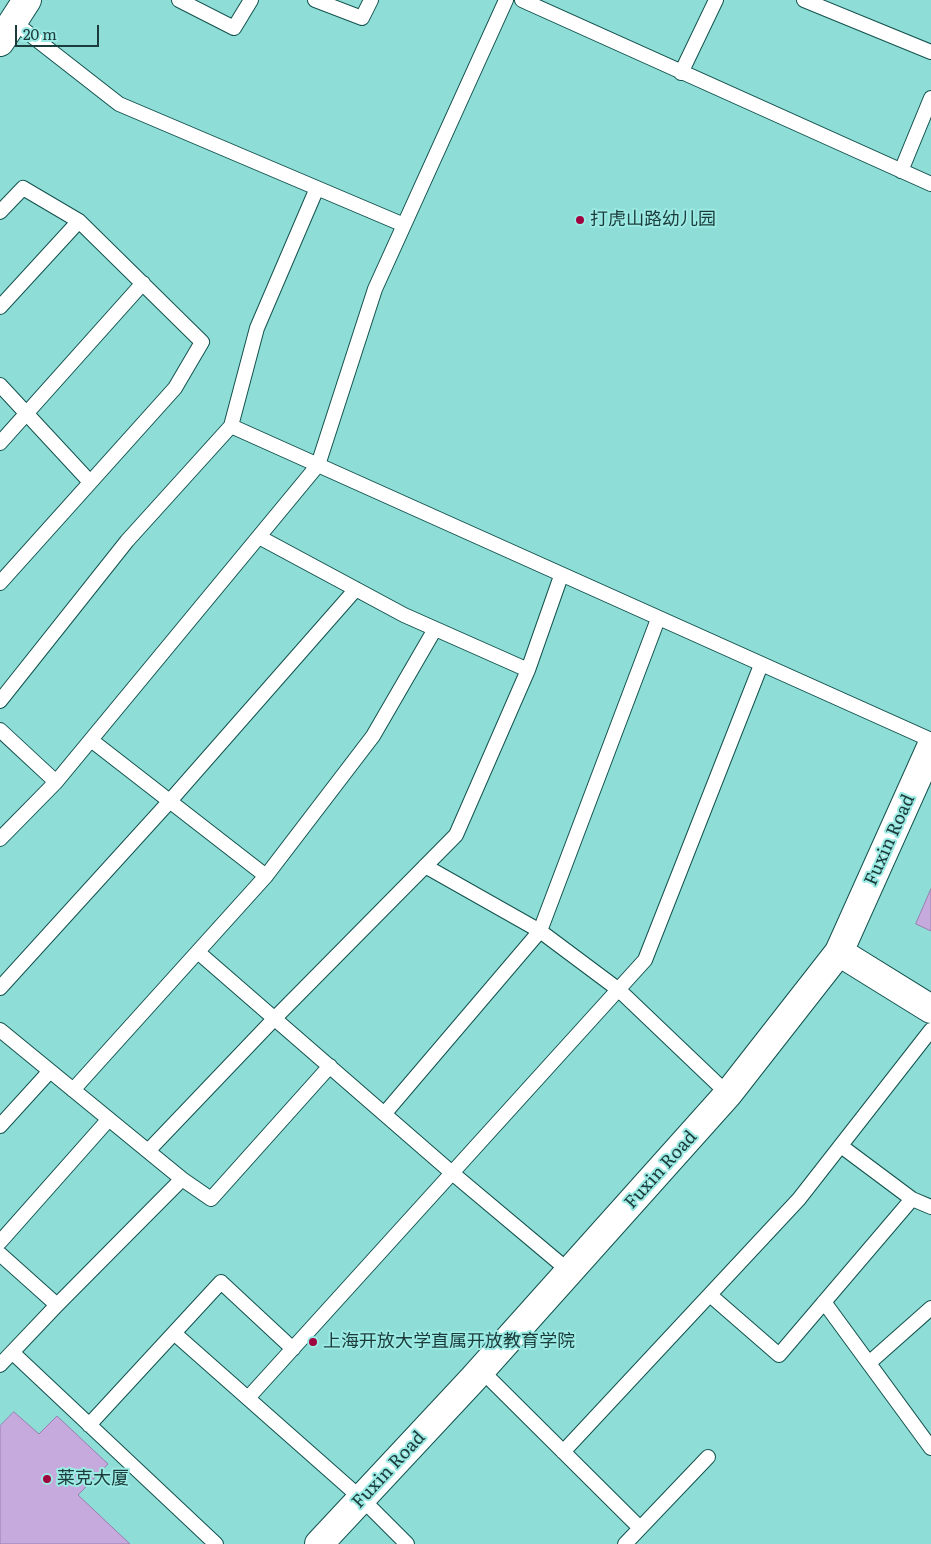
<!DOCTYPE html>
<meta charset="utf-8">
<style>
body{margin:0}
#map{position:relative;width:931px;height:1544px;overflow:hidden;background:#8fddd7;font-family:Literata,serif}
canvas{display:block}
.scale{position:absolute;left:15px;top:25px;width:84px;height:22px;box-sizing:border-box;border:2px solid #1b3c3a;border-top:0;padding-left:6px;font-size:15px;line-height:18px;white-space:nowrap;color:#1b3c3a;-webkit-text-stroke:4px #9ceae4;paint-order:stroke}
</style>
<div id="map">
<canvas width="931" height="1544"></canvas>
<div class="scale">20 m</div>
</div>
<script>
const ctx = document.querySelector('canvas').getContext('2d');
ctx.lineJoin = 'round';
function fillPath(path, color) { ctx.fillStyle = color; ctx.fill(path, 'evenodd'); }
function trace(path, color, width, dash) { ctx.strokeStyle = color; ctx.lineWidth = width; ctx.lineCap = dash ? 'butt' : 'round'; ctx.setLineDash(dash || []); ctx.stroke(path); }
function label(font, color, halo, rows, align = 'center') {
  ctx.font = font + ' Literata,"Noto Sans SC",serif'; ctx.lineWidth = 4; ctx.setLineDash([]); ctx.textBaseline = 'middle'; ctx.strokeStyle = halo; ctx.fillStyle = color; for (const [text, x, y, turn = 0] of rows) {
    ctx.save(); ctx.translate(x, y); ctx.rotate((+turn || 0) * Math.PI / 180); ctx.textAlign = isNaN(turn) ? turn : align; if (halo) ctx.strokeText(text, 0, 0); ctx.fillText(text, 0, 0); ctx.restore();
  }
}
const building = new Path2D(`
 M931 889V931L916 924Z
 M14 1412 39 1434 57 1416 108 1464 78 1495 130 1544H0V1426Z`);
fillPath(building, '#c6aadd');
trace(building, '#997eaf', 1);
const lane = new Path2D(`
 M179 0 234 28 251 0
 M315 0 362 18 371 0
 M506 0 375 289 318 465 931 740
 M522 0 931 184
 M804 0 931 52
 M14 22 119 104 404 225
 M681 73 716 0
 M901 171 931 98
 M0 212 23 188 79 221 202 342 175 388 0 583
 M0 307 79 221
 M0 385 90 482
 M0 443 143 283
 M259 537 404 615 528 670
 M0 701 127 541 231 426
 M0 730 56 782
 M91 740 266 876
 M0 839 56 782 318 465 231 426 257 328 317 188
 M425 866 540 931 619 990 728 1094
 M199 953 451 1172 569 1271
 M0 988 169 802 356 589
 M0 1030 182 1179 211 1199 330 1066
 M73 1090 266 876 373 736 435 629
 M385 1113 540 931 658 619
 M0 1126 50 1071
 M841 1146 912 1199 931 1207
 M148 1151 275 1018 456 835 528 670 561 576
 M0 1242 109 1119
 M0 1254 57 1305
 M710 1295 779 1355 912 1199
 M824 1302 931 1448
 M174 1333 363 1500 407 1544
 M13 1353 216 1544
 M869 1363 931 1308
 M0 1365 57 1305 182 1179
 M481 1370 640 1528
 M248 1398 645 960 761 665
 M89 1425 221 1282 293 1349
 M563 1452 799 1199 931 1030
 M625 1544 708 1457`);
const street = new Path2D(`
 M839 952 931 1009`);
const secondary = new Path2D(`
 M319 1544 473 1379 728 1094 839 952 931 747`);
const primary = new Path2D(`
 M0 42 27 0`);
trace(lane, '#12524e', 16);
trace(street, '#12524e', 30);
trace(secondary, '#12524e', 30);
trace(primary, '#12524e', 30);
trace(lane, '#fff', 14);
trace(street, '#fff', 28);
trace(secondary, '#fff', 28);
trace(primary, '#fff', 28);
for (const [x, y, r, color] of [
 [580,220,5,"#a0013f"],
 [313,1342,5,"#a0013f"],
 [47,1479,5,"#a0013f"]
]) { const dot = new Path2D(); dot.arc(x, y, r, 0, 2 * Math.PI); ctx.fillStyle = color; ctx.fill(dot); trace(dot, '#9ceae4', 2); }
label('18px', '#1b3c3a', '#9ceae4', [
 ["打虎山路幼儿园",590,220],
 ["上海开放大学直属开放教育学院",323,1342],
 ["莱克大厦",57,1479]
], 'left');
label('18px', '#1b3c3a', '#9ceae4', [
 ["Fuxin Road",890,840,-66],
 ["Fuxin Road",661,1170,-48],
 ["Fuxin Road",389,1470,-47]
]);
</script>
